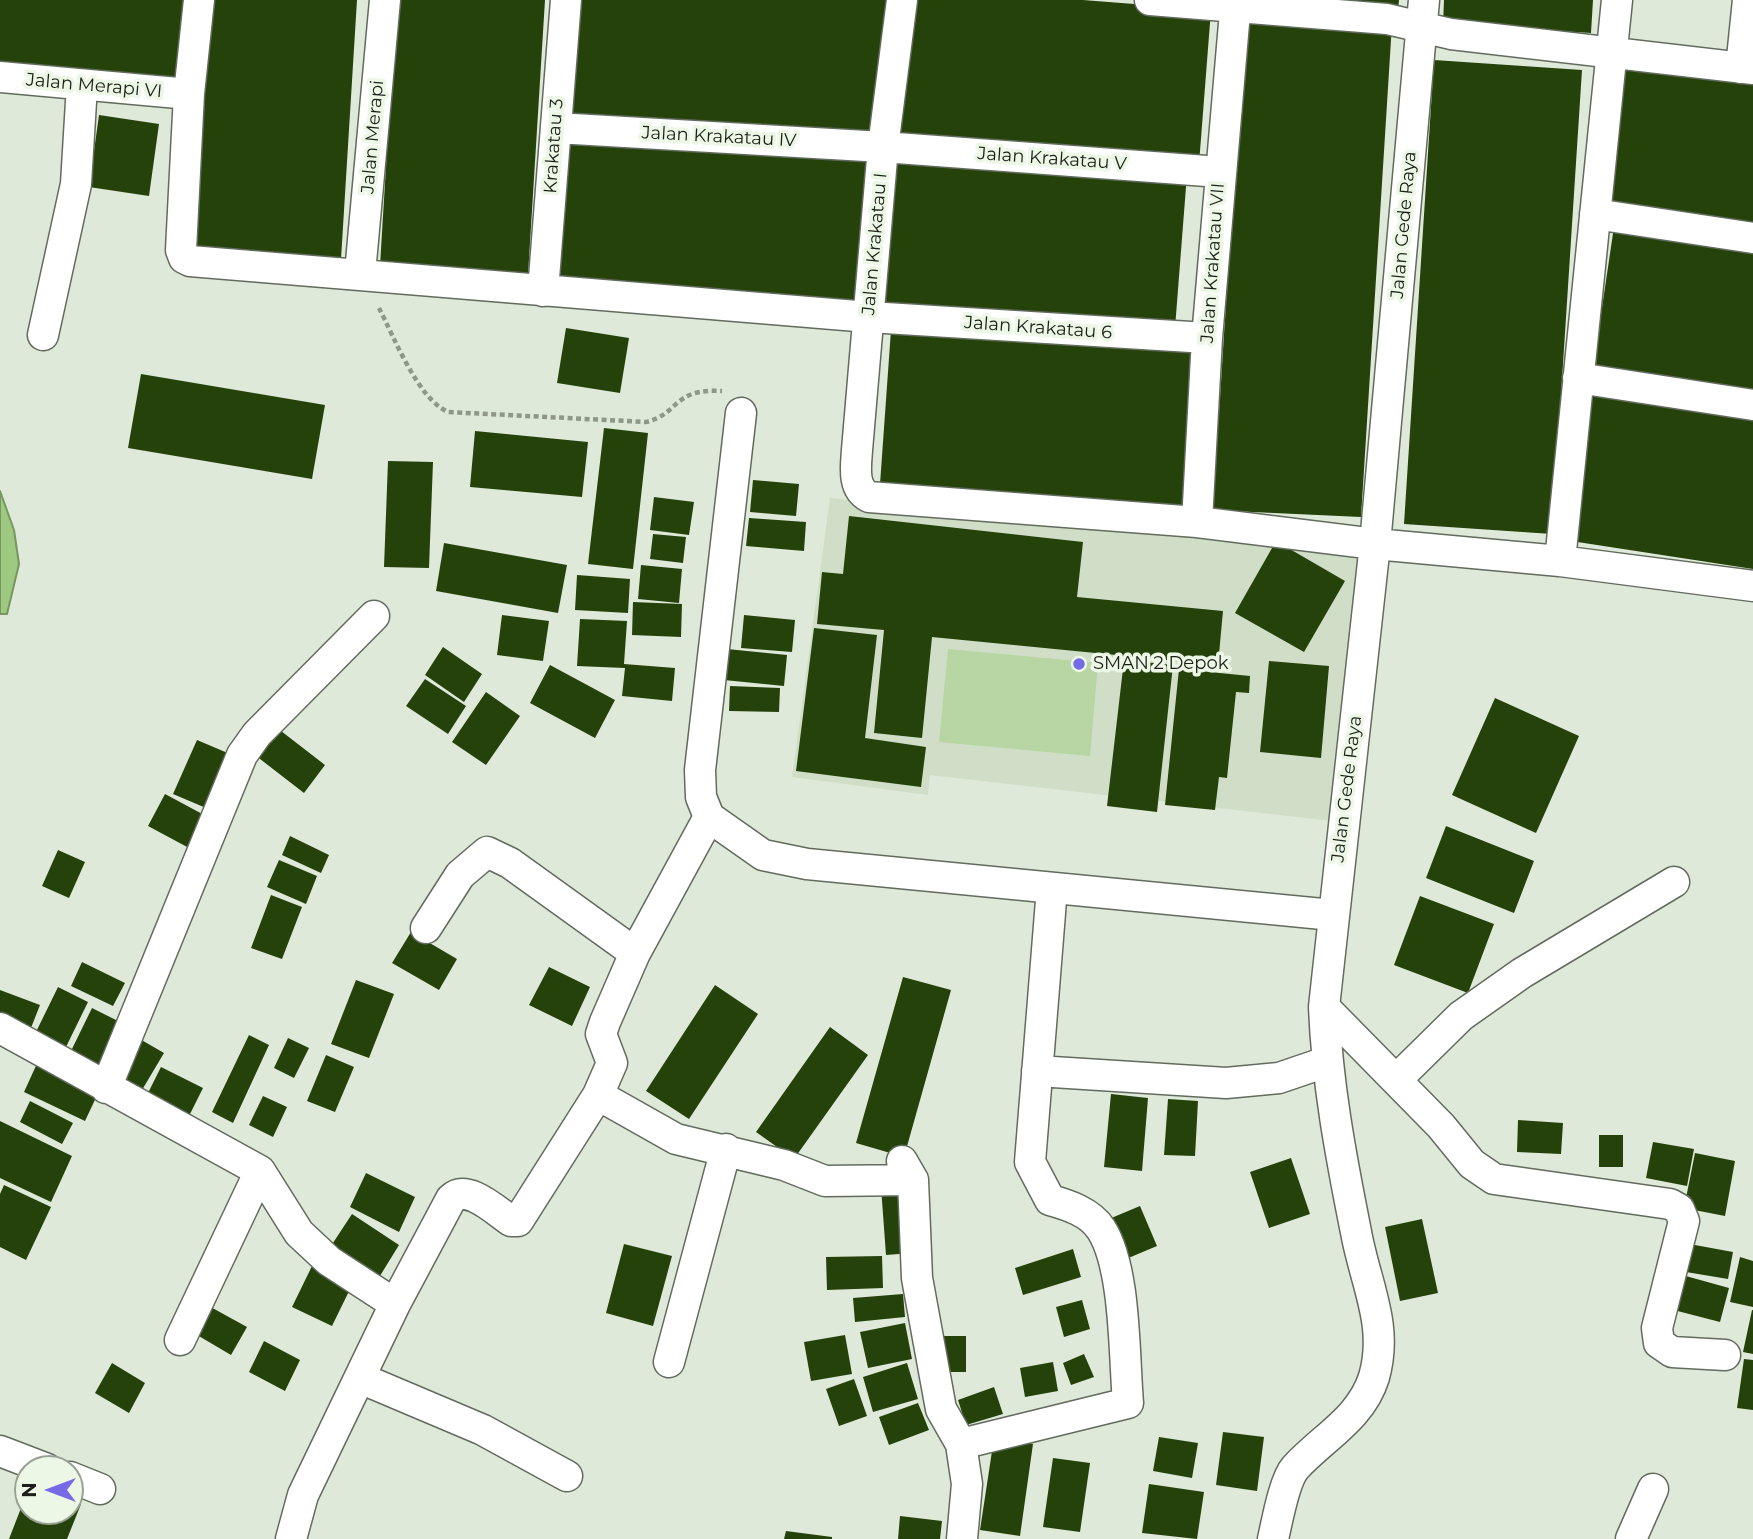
<!DOCTYPE html>
<style>
body{margin:0}
#map{position:relative;width:1753px;height:1539px;overflow:hidden;background:#dfe9d9;font-family:Montserrat,sans-serif}
canvas{display:block}
.north{position:absolute;left:14px;top:1455px;width:70px;height:70px;box-sizing:border-box;background:#ecf7e6;border:2px solid #99a194;border-radius:50%;rotate:270deg;font-size:19px;font-weight:700;line-height:28px;text-align:center;color:#1c1f19}
.north::after{content:'';display:block;margin:auto;width:24px;height:32px;background:#756be6;clip-path:polygon(50% 0,100% 100%,50% 72%,0 100%)}
</style>
<div id="map">
<canvas width="1753" height="1539"></canvas>
<div class="north">N</div>
</div>
<script>
const ctx = document.querySelector('canvas').getContext('2d');
ctx.lineJoin = 'round';
function fillPath(path, color) { ctx.fillStyle = color; ctx.fill(path, 'evenodd'); }
function trace(path, color, width, dash) { ctx.strokeStyle = color; ctx.lineWidth = width; ctx.lineCap = dash ? 'butt' : 'round'; ctx.setLineDash(dash || []); ctx.stroke(path); }
function label(font, color, halo, rows, align = 'center') {
  ctx.font = font + ' Montserrat,sans-serif'; ctx.lineWidth = 7; ctx.setLineDash([]); ctx.textBaseline = 'middle'; ctx.strokeStyle = halo; ctx.fillStyle = color; for (const [text, x, y, turn = 0] of rows) {
    ctx.save(); ctx.translate(x, y); ctx.rotate((+turn || 0) * Math.PI / 180); ctx.textAlign = isNaN(turn) ? turn : align; if (halo) ctx.strokeText(text, 0, 0); ctx.fillText(text, 0, 0); ctx.restore();
  }
}
fillPath(new Path2D(`
 M830 498 1362 552 1332 821 930 775 928 795 792 777Z`), '#d0dec7');
fillPath(new Path2D(`
 M948 649 1098 663 1090 756 939 742Z`), '#b7d6a3');
const water = new Path2D(`
 M0 491 14 530 19 564 7 614H0Z`);
fillPath(water, '#9ec980');
trace(water, '#779661', 2);
fillPath(new Path2D(`
 M0 0H194L188 79 0 65Z
 M208 0H357L341 259 192 249Z
 M396 0H545L528 275 380 266Z
 M580 0H888L877 143 572 120Z
 M904 0H1083L1211 10 1199 164 894 141Z
 M1269 0H1399L1398 10Z
 M1444 0H1593L1591 33 1443 24Z
 M1244 15 1392 24 1361 517 1209 510 1219 414Z
 M1625 56 1753 76V235L1602 212Z
 M1434 60 1582 70 1552 534 1404 524Z
 M99 115 159 124 149 196 89 187Z
 M566 133 871 156 860 310 554 287Z
 M889 152 1187 174 1175 328 879 307Z
 M1615 220 1753 241V400L1592 375Z
 M566 328 629 338 620 393 557 383Z
 M891 330 1196 353 1185 507 880 484Z
 M141 374 325 405 312 479 128 448Z
 M1594 385 1753 410V569L1571 541Z
 M604 428 648 433 633 569 588 564Z
 M475 431 588 442 582 497 470 487Z
 M388 461 433 462 429 568 384 567Z
 M753 480 799 484 796 516 750 512Z
 M654 497 694 502 689 535 650 530Z
 M849 516 1083 542 1077 597 1223 611 1218 665 932 637 922 738 874 733 884 630 817 624 822 572 843 574Z
 M749 518 806 522 804 551 746 546Z
 M653 534 686 537 683 563 650 559Z
 M1276 541 1345 581 1304 652 1235 613Z
 M444 543 567 565 558 613 436 591Z
 M641 565 682 569 679 603 638 599Z
 M577 575 630 579 628 613 575 610Z
 M633 602 682 604 681 637 632 635Z
 M502 615 549 621 543 661 497 655Z
 M744 615 795 620 792 652 741 648Z
 M580 619 627 621 624 664 675 668 672 701 622 696 625 668 577 666Z
 M814 628 877 635 865 738 926 747 921 787 796 771Z
 M443 647 482 674 464 702 425 675Z
 M727 649 787 655 784 686 724 680Z
 M1124 660 1173 665 1157 812 1107 806Z
 M1269 661 1329 666 1321 758 1260 752Z
 M550 665 615 700 595 738 530 703Z
 M1179 669 1250 676 1249 693 1236 692 1227 778 1219 777 1215 810 1165 805Z
 M425 679 466 706 448 734 406 706Z
 M730 686 780 688 779 712 729 711Z
 M486 692 520 716 486 765 452 742Z
 M1495 698 1579 736 1536 833 1452 795Z
 M272 724 325 765 304 793 251 752Z
 M197 740 230 754 206 808 173 794Z
 M165 794 206 816 189 848 148 826Z
 M1446 826 1534 861 1514 913 1426 878Z
 M290 836 329 855 321 873 282 855Z
 M58 850 85 862 69 898 42 886Z
 M279 860 317 876 306 904 267 887Z
 M271 895 302 907 282 959 251 948Z
 M1420 896 1494 924 1468 993 1394 965Z
 M411 932 457 959 439 990 392 963Z
 M82 962 125 983 113 1006 71 986Z
 M549 967 590 987 572 1026 529 1005Z
 M903 977 951 990 904 1157 856 1143Z
 M356 980 394 994 369 1058 331 1044Z
 M715 985 758 1014 689 1119 646 1091Z
 M58 987 88 1002 65 1049 35 1034Z
 M0 990 40 1005 29 1033 0 1022Z
 M92 1008 120 1022 98 1066 70 1053Z
 M830 1027 868 1055 794 1159 756 1132Z
 M249 1035 269 1045 233 1123 212 1112Z
 M138 1038 164 1053 142 1090 117 1075Z
 M288 1038 309 1048 294 1078 274 1068Z
 M326 1055 354 1067 335 1112 307 1101Z
 M40 1057 101 1087 85 1121 24 1092Z
 M161 1067 203 1088 189 1116 147 1095Z
 M1111 1094 1148 1098 1142 1171 1104 1167Z
 M263 1096 287 1107 273 1137 249 1125Z
 M1168 1099 1198 1101 1195 1156 1164 1155Z
 M30 1101 73 1123 62 1144 20 1122Z
 M1518 1120 1563 1123 1561 1154 1517 1152Z
 M0 1121 72 1156 51 1202 0 1178Z
 M1599 1135H1623V1167H1599Z
 M1653 1142 1694 1149 1687 1186 1646 1178Z
 M1695 1153 1735 1161 1725 1216 1684 1208Z
 M1291 1158 1310 1214 1269 1228 1250 1172Z
 M366 1173 415 1197 399 1232 350 1207Z
 M4 1185 51 1207 26 1260 0 1247V1194Z
 M907 1185 912 1253 886 1255 881 1187Z
 M1140 1206 1157 1246 1126 1259 1109 1219Z
 M352 1214 399 1245 375 1284 327 1252Z
 M1422 1219 1438 1293 1400 1301 1385 1227Z
 M1684 1243 1733 1252 1728 1279 1680 1271Z
 M624 1244 672 1256 653 1326 606 1313Z
 M1073 1249 1081 1277 1023 1295 1015 1268Z
 M882 1256 883 1288 827 1290 826 1257Z
 M1740 1257 1753 1261V1307L1730 1302Z
 M313 1264 353 1283 332 1326 292 1307Z
 M1675 1273 1729 1288 1720 1322 1666 1308Z
 M903 1294 905 1317 855 1322 853 1298Z
 M1082 1300 1090 1329 1064 1337 1056 1307Z
 M207 1305 247 1327 231 1355 192 1332Z
 M1752 1310H1753V1354L1743 1352Z
 M905 1323 912 1359 868 1368 860 1332Z
 M845 1335 852 1374 811 1381 804 1342Z
 M944 1336H966V1372H944Z
 M264 1341 300 1360 285 1391 249 1372Z
 M1084 1354 1094 1377 1071 1385 1063 1363Z
 M1744 1359 1753 1360V1410L1737 1408Z
 M1053 1362 1058 1391 1025 1397 1020 1368Z
 M112 1363 145 1383 129 1413 95 1393Z
 M907 1363 918 1399 873 1412 863 1377Z
 M854 1379 867 1416 839 1426 826 1389Z
 M994 1387 1003 1414 966 1425 958 1400Z
 M918 1403 929 1430 889 1445 879 1417Z
 M1223 1432 1264 1437 1257 1491 1216 1485Z
 M1159 1437 1198 1443 1192 1478 1153 1471Z
 M994 1438 1033 1444 1020 1536 980 1530Z
 M1053 1458 1090 1463 1080 1532 1043 1527Z
 M1149 1484 1204 1492 1197 1539 1142 1533Z
 M28 1490V1511H70V1500L81 1504 67 1539H9Z
 M900 1516 942 1521 940 1539H898Z
 M786 1531 832 1537V1539H784Z`), '#25420b');
const street = new Path2D(`
 M199 0 189 94 181 250 184 258 190 261 869 317 1207 338
 M902 0 883 147 857 450C856 466 852 488 869 497L1197 522 1375 544 1560 561 1753 586
 M1150 0 1387 19 1451 34 1753 69
 M1741 68 1748 0
 M0 77 189 94
 M556 128 883 147 1220 172
 M1595 214 1753 238
 M360 273 385 0
 M543 291 566 0
 M43 335 76 184 82 85
 M1578 378 1753 405
 M741 413 700 770 701 797 709 817 763 855 807 864 1333 915
 M1197 522 1207 338 1236 0
 M1560 561 1617 0
 M426 928 460 875 487 852 510 863 635 953
 M1324 1007 1441 1126 1472 1164 1494 1179 1670 1204 1679 1209 1684 1221 1657 1328 1659 1343 1672 1352 1725 1355
 M0 1028 260 1171 299 1233 329 1261 395 1304
 M1037 1071 1226 1083 1279 1078 1326 1062
 M1396 1080 1461 1016 1522 973 1674 882
 M106 1088 242 755 257 734 374 616
 M598 1095 676 1139 784 1165 825 1181 913 1180
 M902 1161 913 1180 917 1278 941 1409 961 1444 967 1484 962 1539
 M180 1340 260 1171
 M669 1362 726 1149
 M360 1378 483 1430 567 1476
 M961 1444 1128 1403C1124 1357 1126 1267 1101 1229 1090 1212 1068 1205 1050 1200L1030 1162 1052 888
 M0 1451 47 1469
 M70 1477 100 1489
 M291 1539 303 1495 395 1304 451 1199C467 1183 496 1211 511 1221H518L598 1095 612 1063 601 1034 605 1022 635 953 709 817
 M1273 1539C1277 1522 1284 1481 1295 1468 1322 1438 1361 1419 1374 1377 1389 1325 1365 1283 1356 1232 1341 1157 1327 1083 1324 1007L1375 544 1424 0
 M1631 1539 1653 1489`);
trace(street, '#626b5d', 33);
trace(new Path2D(`
 M379 308C394 337 418 399 448 412L646 422C680 414 672 388 722 391`), '#8f968a', 4.5, [5, 3.5]);
trace(street, '#fff', 30);
for (const [x, y, r, color] of [
 [1079,664,7,"#756be6"]
]) { const dot = new Path2D(); dot.arc(x, y, r, 0, 2 * Math.PI); ctx.fillStyle = color; ctx.fill(dot); trace(dot, '#ecf7e6', 2.5); }
label('18px', '#1c1f19', '#ecf7e6', [
 ["Jalan Merapi VI",94,86,5],
 ["Jalan Merapi",373,137,-85],
 ["Jalan Krakatau IV",719,137,3],
 ["Krakatau 3",554,146,-86],
 ["Jalan Krakatau V",1052,159,4],
 ["Jalan Gede Raya",1404,225,-85],
 ["Jalan Krakatau I",875,244,-85],
 ["Jalan Krakatau VII",1213,263,-86],
 ["Jalan Krakatau 6",1038,328,4],
 ["Jalan Gede Raya",1347,789,-83]
]);
label('18px', '#1c1f19', '#ecf7e6', [
 ["SMAN 2 Depok",1093,664]
], 'left');
</script>
